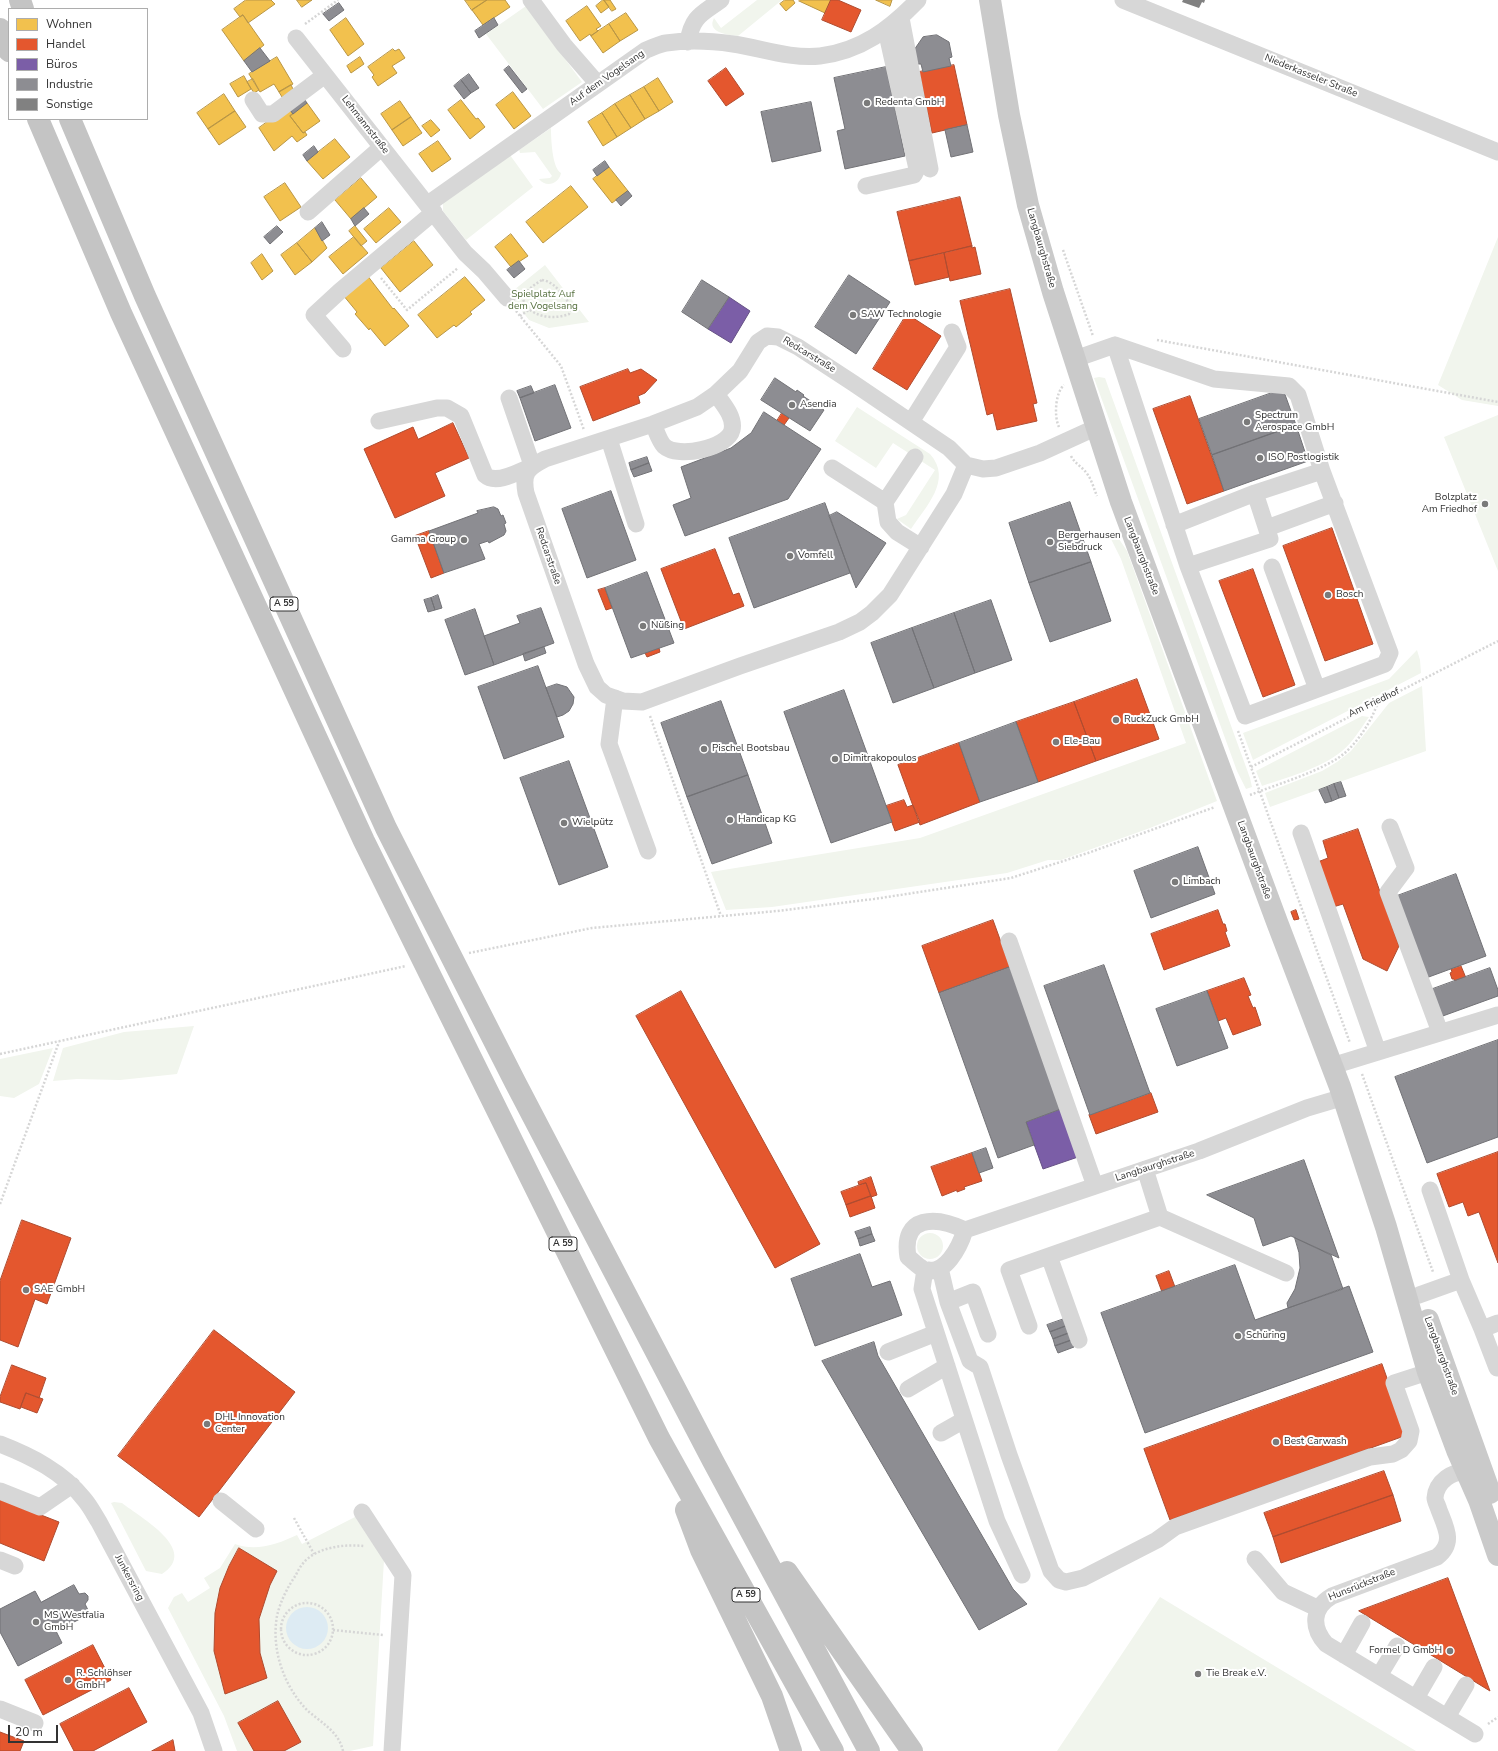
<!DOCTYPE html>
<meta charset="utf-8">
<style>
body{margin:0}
#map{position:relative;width:1498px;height:1751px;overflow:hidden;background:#fff;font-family:"Nunito Sans",sans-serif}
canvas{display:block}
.legend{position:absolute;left:8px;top:8px;width:140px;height:112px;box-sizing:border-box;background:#fff;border:1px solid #adadad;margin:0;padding:5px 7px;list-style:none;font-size:12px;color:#333}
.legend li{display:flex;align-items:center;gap:8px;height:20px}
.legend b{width:20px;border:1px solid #adadad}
.scale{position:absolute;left:8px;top:1725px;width:50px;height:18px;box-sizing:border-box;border:2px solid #333;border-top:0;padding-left:5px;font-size:12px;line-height:14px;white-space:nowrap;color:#333;-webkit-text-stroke:3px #fff;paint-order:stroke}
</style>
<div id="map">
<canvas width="1498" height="1751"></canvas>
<ul class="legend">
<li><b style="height:11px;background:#f2c14e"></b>Wohnen</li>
<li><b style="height:11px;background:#e4572e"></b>Handel</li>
<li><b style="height:11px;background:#7b5ea7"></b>Büros</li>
<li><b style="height:11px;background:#8d8d92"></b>Industrie</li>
<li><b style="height:11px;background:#818181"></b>Sonstige</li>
</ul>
<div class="scale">20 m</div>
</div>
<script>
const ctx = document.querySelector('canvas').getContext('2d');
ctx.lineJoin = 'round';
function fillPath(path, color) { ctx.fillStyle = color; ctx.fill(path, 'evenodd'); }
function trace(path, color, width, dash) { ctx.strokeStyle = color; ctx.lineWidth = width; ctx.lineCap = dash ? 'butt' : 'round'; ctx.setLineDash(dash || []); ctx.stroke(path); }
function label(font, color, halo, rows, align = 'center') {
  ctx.font = font + ' "Nunito Sans",sans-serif'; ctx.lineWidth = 4; ctx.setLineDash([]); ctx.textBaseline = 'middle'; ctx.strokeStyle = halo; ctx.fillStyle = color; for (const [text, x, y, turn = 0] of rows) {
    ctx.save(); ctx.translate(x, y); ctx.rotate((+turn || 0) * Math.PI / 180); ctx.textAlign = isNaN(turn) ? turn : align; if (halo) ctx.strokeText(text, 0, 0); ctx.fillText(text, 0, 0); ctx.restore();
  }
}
fillPath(new Path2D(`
 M757 0H782L738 36C729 35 706 33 714 18L721 28Z
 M526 6 582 82 543 109 486 34Z
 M551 128C551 138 552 168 561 173 559 184 546 188 539 179L550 178 552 176 535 152 520 153 519 150Z
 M510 155 533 187 466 240 443 211V202Z
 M1498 237V406L1462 400 1438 385Z
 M545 265 589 322 549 328 529 320 509 294Z
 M1099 377 1105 378 1250 778 1252 787 1246 789 1237 771 1094 378Z
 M857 407 930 454C953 480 926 506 911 529L897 519 906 515 935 470 893 443 876 468 835 441Z
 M1498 415V571L1444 437Z
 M1115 533 1127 551 1217 801 1150 828 1061 860H1048L1007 873 772 907 726 910 711 872 920 838 1186 743 1121 559 1109 535Z
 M1417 650 1420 660 1421 673 1253 760 1243 733 1389 679Z
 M1422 686 1426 751 1270 807 1265 793 1322 771 1337 762 1351 751 1389 703Z
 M1362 716 1369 717C1361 728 1353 742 1342 751 1320 769 1288 777 1262 786L1256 771Z
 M194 1026 177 1074 120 1080 77 1079 53 1081 63 1048 124 1032Z
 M53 1048 39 1084 14 1098 0 1096V1059Z
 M917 1246a13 13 0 1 1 26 0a13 13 0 1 1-26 0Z
 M114 1502 122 1503C141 1518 200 1550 162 1574L146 1571 111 1503Z
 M355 1517 384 1560 373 1746 350 1751H237L224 1716 168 1608 174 1597 182 1593 188 1602 210 1588 204 1578 220 1568 235 1544C256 1552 278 1544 297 1535L302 1544Z
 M1160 1597 1416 1751H1057Z`), '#f1f5ed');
fillPath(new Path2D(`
 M286 1628a21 21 0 1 1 42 0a21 21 0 1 1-42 0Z`), '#ddebf3');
const homes = new Path2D(`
 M246 0H271L275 4 248 23 243 15 240 17 234 9Z
 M297 0H312L302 7Z
 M465 0H487L472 10Z
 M487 0H505L510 7 483 25 472 10Z
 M603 0H604L609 7 601 13 596 6Z
 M604 0H610L616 9 612 11Z
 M785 0H793L795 3 786 11 780 4Z
 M800 0H831L825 13 799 1Z
 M876 0H892L890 6Z
 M587 6 601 26 596 29 598 31 591 36 590 34 580 41 566 21Z
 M626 13 638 30 620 41 609 24Z
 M243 15 264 45 244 61 222 30Z
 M346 18 364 44 348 56 330 30Z
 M609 24 620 41 603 53 591 36Z
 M393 49 395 51 399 49 405 58 392 66 397 73 378 86 372 77 374 75 368 67Z
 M277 57 293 84 279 92 274 84 260 92 249 74Z
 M360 57 364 64 351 73 347 66Z
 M244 76 251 89 238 97 230 84Z
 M658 78 673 102 659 111 644 87Z
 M253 79 259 90 254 93 247 82Z
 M291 85 294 91 282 97 279 92Z
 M644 87 659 111 645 119 630 95Z
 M513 92 531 116 514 129 496 105Z
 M224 94 235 111 208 129 197 113Z
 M630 95 645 119 631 128 615 104Z
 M461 100 476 119 478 118 485 127 470 139 448 110Z
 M400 101 411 117 392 130 381 114Z
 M307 103 320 121 303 133 290 116Z
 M615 104 631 128 617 137 602 113Z
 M288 107 293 114 290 116 303 133 305 132 307 135 297 142 292 136 274 151 259 128Z
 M235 111 246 127 219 145 208 129Z
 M602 113 617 137 603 146 588 122Z
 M411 117 422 133 403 146 392 130Z
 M431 120 440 130 431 137 422 126Z
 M335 139 350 157 323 179 307 161Z
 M438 141 451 159 432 172 419 154Z
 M609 167 628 191 612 203 593 179Z
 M361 178 377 197 351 219 335 200Z
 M285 183 301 207 280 221 264 197Z
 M571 186 588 207 543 243 526 222Z
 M389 208 401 222 376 243 364 229Z
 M355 226 367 241 361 246 349 231Z
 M315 228 327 248 312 262 297 243Z
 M511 234 528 256 511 267 495 247Z
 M354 237 368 253 343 274 329 257Z
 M414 241 433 265 400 292 381 268Z
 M297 243 312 262 295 275 281 255Z
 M262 254 273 271 262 280 251 263Z
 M367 275 393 309 394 308 409 326 385 346 370 328 369 330 355 314 357 312 343 295Z
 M465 277 485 300 470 312 472 314 456 327 454 325 437 338 418 315Z`);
fillPath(homes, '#f2c14e');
trace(homes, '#b99646', 1);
const shops = new Path2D(`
 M831 0H838L861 10 851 32 822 20Z
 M954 65 967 125 932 133 919 72Z
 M726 68 744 94 726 106 708 81Z
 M960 197 972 246 909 261 897 212Z
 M972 246V248L975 247 981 274 950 281 944 253Z
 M944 253 949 277 915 285 909 261Z
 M1010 289 1037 403 1033 404 1037 421 997 430 993 413 987 415 960 301Z
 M907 314 941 336 907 390 873 369Z
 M628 369 630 373 641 369 657 380 645 393 638 396 640 403 593 421 580 387Z
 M1190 396 1224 491 1187 504 1153 409Z
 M782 413 789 418 784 425 777 421Z
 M453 423 469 458 435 473 445 496 395 518 364 449 413 427 418 439Z
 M1332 528 1373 644 1325 661 1283 546Z
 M429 531 444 573 431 578 415 536Z
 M715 549 733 595 739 593 744 606 684 629 661 569Z
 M1253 569 1295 685 1263 697 1219 581Z
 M605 588 612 608 606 610 598 590Z
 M659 648 660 652 647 657 645 653Z
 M1137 679 1159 739 1096 761 1074 702Z
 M1074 702 1096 761 1038 782 1016 722Z
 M959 743 980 802 920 825 898 765Z
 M904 800 907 807 913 805 920 822 895 831 886 806Z
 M1358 829 1399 946 1387 971 1363 959 1343 904 1333 907 1315 863 1328 858 1323 841Z
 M1218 910 1223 924H1225L1227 931 1225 932 1230 946 1164 970 1151 934Z
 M1296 910 1299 919 1294 920 1291 912Z
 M993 920 1010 967 939 993 922 946Z
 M1461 966 1466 978 1455 981 1454 979H1452L1450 973 1452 972 1451 969Z
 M1244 978 1251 995 1248 996 1253 1008 1255 1007 1261 1025 1233 1035 1226 1018 1218 1021 1207 991Z
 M681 991 820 1244 775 1268 636 1016Z
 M1151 1093 1158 1112 1096 1134 1089 1115Z
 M1498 1152V1263L1479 1212 1468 1216 1463 1202 1449 1207 1437 1174Z
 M972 1153 982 1181 964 1187 965 1189 957 1192V1190L942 1196 931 1167Z
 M871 1177 877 1195 871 1197 866 1183 859 1185 858 1182Z
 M866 1183 871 1196 846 1205 841 1192Z
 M871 1196 875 1208 850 1217 846 1205Z
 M22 1220 71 1238 47 1304 35 1299 18 1347 0 1340V1281Z
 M1169 1271 1175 1287 1162 1292 1156 1276Z
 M214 1330 295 1392 199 1517 118 1456Z
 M1382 1364 1407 1435 1170 1520 1144 1449Z
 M12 1365 46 1378 39 1398 26 1393 20 1409 0 1402V1397Z
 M26 1393 43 1399 37 1413 21 1407Z
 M1384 1471 1393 1495 1273 1537 1264 1513Z
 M1393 1495 1401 1521 1281 1563 1273 1537Z
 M0 1499 59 1522 44 1561 0 1543Z
 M239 1548 277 1571 270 1585 259 1619 260 1653 267 1678 225 1694 214 1651 215 1613 220 1588 229 1566Z
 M1448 1578 1490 1691 1359 1611Z
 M93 1645 111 1680 43 1715 25 1680Z
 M129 1688 147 1722 93 1751H74L60 1724Z
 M278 1701 301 1742 284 1751H254L238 1723Z
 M0 1732 24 1741 20 1751H0Z
 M173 1740 175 1751H152Z`);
fillPath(shops, '#e4572e');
trace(shops, '#af4c30', 1);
const offices = new Path2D(`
 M729 297 750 311 731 343 708 329Z
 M1061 1109 1078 1157 1043 1169 1026 1122Z`);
fillPath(offices, '#7b5ea7');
trace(offices, '#655184', 1);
const industry = new Path2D(`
 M339 3 344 10 329 21 323 14Z
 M494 18 498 25 479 38 475 31Z
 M937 35 949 42 952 57 949 58 951 66 923 72 921 64H918L914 50 923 37Z
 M260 48 270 61 252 72 244 61Z
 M509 66 527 89 522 93 504 70Z
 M886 67 905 156 845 169 837 131 845 129 834 78Z
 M469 74 479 88 471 93 461 80Z
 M461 80 471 93 464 99 454 86Z
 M302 96 307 103 293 114 288 107Z
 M811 102 821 151 772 162 761 112Z
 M967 125 973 152 951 157 945 130Z
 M314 146 318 152 307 161 303 155Z
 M605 161 609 167 597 176 593 170Z
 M628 191 632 196 621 206 616 200Z
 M364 208 369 214 355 226 351 219Z
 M322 222 330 235 322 241 315 228Z
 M277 226 283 232 270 244 264 237Z
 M519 261 525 269 514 278 507 270Z
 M849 275 890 302 856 354 815 327Z
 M702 280 729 297 708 329 682 312Z
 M775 378 796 392 797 390 804 395 803 396 824 410 810 431 761 400Z
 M555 385 571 428 535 441 520 398Z
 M531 386 534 393 520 398 517 391Z
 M1283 389 1296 425 1212 455 1199 419Z
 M764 412 821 449 788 499 685 536 673 505 691 498 681 467 731 448 751 433Z
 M1296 425 1308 461 1224 491 1212 455Z
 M647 457 649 463 631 470 629 463Z
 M649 463 652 471 634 477 631 470Z
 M611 491 636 560 587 578 562 509Z
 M1070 502 1091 562 1029 583 1009 523Z
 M825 503 850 573 754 608 729 538Z
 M494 507 498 509 501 516 503 515 506 523 504 524 506 531 504 535 489 543 488 541 479 544 485 559 444 573 429 531 478 513 477 511Z
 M837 512 886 543 856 588 829 516Z
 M1091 562 1111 621 1050 642 1029 583Z
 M647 572 674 643 631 658 605 588Z
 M438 595 442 608 435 610 431 598Z
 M431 598 435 610 428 612 424 600Z
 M991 600 1012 660 975 673 954 613Z
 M541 608 554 643 494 665 484 636 520 623 517 616Z
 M475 609 494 665 465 675 445 620Z
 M954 613 975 673 934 688 912 628Z
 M912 628 934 688 893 703 871 643Z
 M544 647 546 653 525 661 523 654Z
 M538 666 564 737 504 759 478 687Z
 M557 684 567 687 574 697 573 704 569 711 563 715 557 717 546 688Z
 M844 690 892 822 831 843 784 712Z
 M721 701 748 775 687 797 661 723Z
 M1016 722 1038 782 980 802 959 743Z
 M569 761 608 867 559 885 520 778Z
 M748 775 772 843 712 864 687 797Z
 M1341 782 1346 796 1339 798 1334 784Z
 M1334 784 1339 798 1332 801 1327 787Z
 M1327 787 1332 801 1325 803 1319 790Z
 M1198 847 1215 894 1151 918 1134 871Z
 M1456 874 1486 956 1426 978 1397 896Z
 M1104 965 1150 1093 1090 1115 1044 986Z
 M1010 967 1061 1109 1026 1122 1034 1145 998 1158 939 993Z
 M1490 968 1498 990V996L1440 1017 1430 990Z
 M1207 991 1228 1048 1177 1066 1156 1009Z
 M1498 1040V1137L1427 1163 1395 1077Z
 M986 1148 993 1168 979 1173 972 1153Z
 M1304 1160 1339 1258 1291 1236 1263 1246 1254 1218 1207 1195Z
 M870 1227 872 1234 858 1239 855 1232Z
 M872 1234 875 1241 860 1246 858 1239Z
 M1295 1238 1331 1255 1343 1289 1288 1308 1287 1303 1295 1289 1300 1268 1299 1253Z
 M860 1254 872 1287 890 1281 902 1315 815 1346 791 1279Z
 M1235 1265 1255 1320 1349 1286 1373 1352 1145 1433 1101 1313Z
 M1064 1319 1066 1326 1050 1332 1047 1325Z
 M1066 1326 1069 1333 1053 1339 1050 1332Z
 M1069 1333 1072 1340 1055 1346 1053 1339Z
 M1072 1340 1074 1347 1058 1353 1055 1346Z
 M874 1342 878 1356 1013 1589 1027 1604 979 1630 822 1361Z
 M74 1585 79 1594 85 1593 88 1596V1600L85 1604 90 1614 56 1631 62 1643 18 1666 0 1632V1609L35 1591 41 1602Z`);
fillPath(industry, '#8d8d92');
trace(industry, '#727276', 1);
fillPath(new Path2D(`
 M1183 0H1205L1204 3 1202 2 1199 8 1182 2Z`), '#818181');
trace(new Path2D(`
 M305 24 338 0
 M1063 250 1093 336
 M381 278 407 310 458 268
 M542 280C556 282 564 297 572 307L569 314C554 320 529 318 523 299 526 290 534 285 542 280Z
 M516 311 561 366 584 430
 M520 316 530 309
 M1157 340 1498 402
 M1059 427C1054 417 1055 393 1064 385
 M1071 456C1075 464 1083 467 1088 475 1092 481 1094 489 1097 496
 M650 716 721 916
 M1238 731 1350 1043
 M1251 767 1498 641
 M1250 795C1278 784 1309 775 1335 760 1354 749 1371 723 1378 702
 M469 953 592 928 777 911 874 899 1011 878 1088 853 1215 807
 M0 1054 406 966
 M1362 1074 1433 1272
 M0 1204 59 1042
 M294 1518 314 1554
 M281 1629a26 26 0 1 1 52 0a26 26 0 1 1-52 0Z
 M333 1630 383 1635
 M1488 1724 1498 1717
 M343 1751C339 1732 322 1723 308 1711 284 1687 271 1650 277 1616 280 1602 288 1586 296 1575 298 1570 301 1566 304 1562 318 1547 344 1544 364 1546`), '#d6d6d6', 2.5, [2, 2]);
trace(new Path2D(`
 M531 0 564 45 597 83
 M1123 0 1498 152
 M901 18 930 169
 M296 38 465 253 484 271 507 298
 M688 42C692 16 702 14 721 0
 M253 100 262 114H273L325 75
 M866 186 914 175 917 169 886 30
 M428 204 646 50C652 48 659 44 666 43 687 40 712 41 733 44 761 48 790 59 820 56 861 51 890 29 918 0
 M308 212 382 147
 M1115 345 1214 379 1289 386 1298 395 1322 471 1390 653 1385 664 1245 716 1188 566
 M343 349 314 315 340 291 434 212
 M1075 359 1115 345 1188 566 1270 539 1255 493 1322 471
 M509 398 532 465
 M379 421 437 408H447L461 416 485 475C496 485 518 472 530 467
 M911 422 958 347 952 332
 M653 424C656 430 659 441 664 446 678 459 728 448 732 430 735 417 723 404 716 394
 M609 439 636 524
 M915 457 885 502 888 522 897 532 921 547
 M966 465 954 494 890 595 872 613 860 622 839 632 740 666 642 702 623 701 606 695 597 687 586 664 526 493C522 472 528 468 545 459L653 424 697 407 716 394 740 371 758 342 767 336 778 337 798 347 853 383 949 448 966 465 983 469 996 468 1040 453 1097 427
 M832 468 885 502
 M1174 525 1255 493
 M1267 528 1335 503
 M1272 567 1317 689
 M615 698 609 744 648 851
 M1390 827 1406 868 1388 892 1440 1032
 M1301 833 1378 1052
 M1009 941 1095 1186
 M1332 1066 1498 1015
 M1160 1217 1286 1273
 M965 1230C960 1246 945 1278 923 1269 918 1266 913 1261 908 1257 901 1215 936 1216 965 1230L1199 1151 1307 1108 1344 1097
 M1049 1256 1079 1340
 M940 1268 948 1302 970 1361 980 1367 1009 1455 1051 1571 1059 1580 1066 1582 1083 1578 1157 1540 1175 1527 1370 1457 1393 1454 1401 1450 1409 1441 1411 1431 1394 1383 1428 1372
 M929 1270 924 1276 922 1289 997 1521 1022 1575
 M1461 1280 1482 1329 1498 1323
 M1419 1295 1461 1280 1430 1190
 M948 1302 973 1292 988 1334
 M1029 1326 1009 1270 1160 1217 1145 1169
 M1482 1329 1497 1368
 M888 1352 936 1333
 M908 1389 947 1366
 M941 1433 964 1420
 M0 1444C31 1456 63 1472 84 1499 90 1506 94 1514 99 1522L201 1713 214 1751
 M0 1491 40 1507 72 1485
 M221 1501 256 1529
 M362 1512 403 1575 392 1751
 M1255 1559 1283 1592 1317 1608
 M0 1560 15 1566
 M1344 1655 1362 1623
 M1379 1676 1397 1646
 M1416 1698 1434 1667
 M0 1709 35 1723
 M1447 1717 1466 1685
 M1475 1734 1326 1644C1311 1627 1312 1608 1332 1596L1437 1557C1455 1543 1446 1528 1439 1510 1438 1506 1435 1501 1435 1498 1436 1482 1453 1469 1468 1473 1471 1473 1474 1475 1477 1476`), '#d7d7d7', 17);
trace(new Path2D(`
 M990 0 1009 115 1028 205 1053 292 1121 502 1277 922 1340 1087 1386 1227 1428 1372 1457 1450 1479 1500 1498 1555
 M1428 1320 1490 1493`), '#cacaca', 22);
trace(new Path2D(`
 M20 0 23 9
 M0 29 9 51
 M38 119 121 313 364 841 659 1438 833 1751
 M70 119 145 296 386 828 515 1082 713 1461 869 1751
 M686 1510 701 1550 772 1696 791 1751
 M787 1572 912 1751`), '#c4c4c4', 22);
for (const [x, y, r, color] of [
 [867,103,4,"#7a7a7a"],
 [853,315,4,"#7a7a7a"],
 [792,405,4,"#7a7a7a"],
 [1247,422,4,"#7a7a7a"],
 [1260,458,4,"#7a7a7a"],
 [1485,504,4,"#7a7a7a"],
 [464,540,4,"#7a7a7a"],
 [1050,542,4,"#7a7a7a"],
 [790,556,4,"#7a7a7a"],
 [1328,595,4,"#7a7a7a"],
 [643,626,4,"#7a7a7a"],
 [1116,720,4,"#7a7a7a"],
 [1056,742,4,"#7a7a7a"],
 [704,749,4,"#7a7a7a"],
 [835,759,4,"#7a7a7a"],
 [730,820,4,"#7a7a7a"],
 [564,823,4,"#7a7a7a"],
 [1175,882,4,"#7a7a7a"],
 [26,1290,4,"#7a7a7a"],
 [1238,1336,4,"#7a7a7a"],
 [207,1424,4,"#7a7a7a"],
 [1276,1442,4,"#7a7a7a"],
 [36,1622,4,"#7a7a7a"],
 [1450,1651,4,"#7a7a7a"],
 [1198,1674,4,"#7a7a7a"],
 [68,1680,4,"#7a7a7a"]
]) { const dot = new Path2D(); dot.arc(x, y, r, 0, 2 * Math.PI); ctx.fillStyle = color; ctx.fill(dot); trace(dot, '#fff', 1.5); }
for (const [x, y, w] of [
 [284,604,28],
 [563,1244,28],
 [746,1595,28]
]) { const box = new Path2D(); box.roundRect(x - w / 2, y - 7, w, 14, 3); ctx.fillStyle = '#fff'; ctx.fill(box); trace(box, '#333', 1); }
label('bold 9px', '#333', null, [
 ["A 59",284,604],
 ["A 59",563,1244],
 ["A 59",746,1595]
]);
label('10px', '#333', '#fff', [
 ["Niederkasseler Straße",1311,76,22],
 ["Auf dem Vogelsang",607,78,-35],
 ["Lehmannstraße",365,125,52],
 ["Langbaurghstraße",1041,248,74],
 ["Redcarstraße",809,355,31],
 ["Redcarstraße",548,556,71],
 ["Langbaurghstraße",1141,556,69],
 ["Am Friedhof",1374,703,-26],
 ["Langbaurghstraße",1254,860,70],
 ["Langbaurghstraße",1155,1166,-18],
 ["Langbaurghstraße",1441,1356,70],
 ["Junkersring",129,1578,62],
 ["Hunsrückstraße",1362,1585,-22]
]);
label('10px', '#333', '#fff', [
 ["Redenta GmbH",875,103],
 ["SAW Technologie",861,315],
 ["Asendia",800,405],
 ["Spectrum",1255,416],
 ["Aerospace GmbH",1255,428],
 ["ISO Postlogistik",1268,458],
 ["Bolzplatz",1477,498,"right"],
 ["Am Friedhof",1477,510,"right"],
 ["Bergerhausen",1058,536],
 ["Siebdruck",1058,548],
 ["Gamma Group",456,540,"right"],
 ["Vomfell",798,556],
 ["Bosch",1336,595],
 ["Nüßing",651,626],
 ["RuckZuck GmbH",1124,720],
 ["Ele-Bau",1064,742],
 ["Pischel Bootsbau",712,749],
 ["Dimitrakopoulos",843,759],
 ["Handicap KG",738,820],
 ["Wielpütz",572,823],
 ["Limbach",1183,882],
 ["SAE GmbH",34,1290],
 ["Schüring",1246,1336],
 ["DHL Innovation",215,1418],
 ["Center",215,1430],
 ["Best Carwash",1284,1442],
 ["MS Westfalia",44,1616],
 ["GmbH",44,1628],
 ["Formel D GmbH",1442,1651,"right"],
 ["R. Schlöhser",76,1674],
 ["GmbH",76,1686],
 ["Tie Break e.V.",1206,1674]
], 'left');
label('10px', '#56703f', '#fff', [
 ["Spielplatz Auf",543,295],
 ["dem Vogelsang",543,307]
]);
</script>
